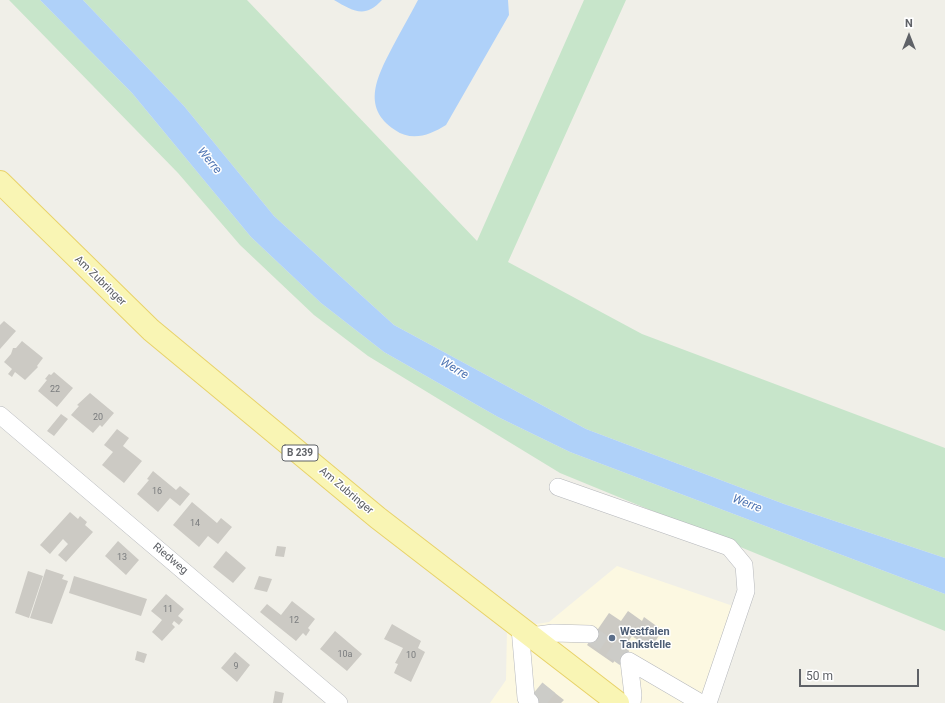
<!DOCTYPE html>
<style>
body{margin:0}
#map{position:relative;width:945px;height:703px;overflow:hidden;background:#f0efe8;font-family:Roboto,sans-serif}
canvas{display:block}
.north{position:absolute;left:889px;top:16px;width:40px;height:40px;-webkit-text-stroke:3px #fff;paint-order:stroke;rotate:0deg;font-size:11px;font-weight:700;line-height:16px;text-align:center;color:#5f6267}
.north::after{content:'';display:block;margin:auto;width:14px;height:18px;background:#5f6267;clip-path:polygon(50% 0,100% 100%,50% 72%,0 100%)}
.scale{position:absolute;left:799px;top:669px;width:120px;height:18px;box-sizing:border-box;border:2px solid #5f6267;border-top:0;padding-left:5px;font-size:12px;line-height:14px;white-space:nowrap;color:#5f6267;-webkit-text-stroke:3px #fff;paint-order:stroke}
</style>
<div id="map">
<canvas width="945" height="703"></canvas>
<div class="north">N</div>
<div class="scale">50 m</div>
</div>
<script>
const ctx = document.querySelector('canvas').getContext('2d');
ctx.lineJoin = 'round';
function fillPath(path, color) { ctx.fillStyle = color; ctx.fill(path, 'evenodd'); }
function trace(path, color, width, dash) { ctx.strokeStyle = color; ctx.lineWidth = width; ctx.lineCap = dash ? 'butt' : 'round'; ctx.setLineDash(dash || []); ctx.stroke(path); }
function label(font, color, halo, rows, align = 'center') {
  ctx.font = font + ' Roboto,sans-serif'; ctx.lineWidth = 3; ctx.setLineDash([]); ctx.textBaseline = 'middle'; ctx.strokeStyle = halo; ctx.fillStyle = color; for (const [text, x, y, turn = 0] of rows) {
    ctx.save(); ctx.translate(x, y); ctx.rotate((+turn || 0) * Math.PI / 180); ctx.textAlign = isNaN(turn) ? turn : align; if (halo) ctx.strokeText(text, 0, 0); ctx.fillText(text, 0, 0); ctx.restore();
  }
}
fillPath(new Path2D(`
 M617 566 736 607 705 703H490L506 680 507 629 549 622Z`), '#fcf8e1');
fillPath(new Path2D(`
 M9 0H40L132 93 251 237 321 303 384 352 498 417 570 452 945 594V631L560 473 368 356 314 315 240 245 178 173Z
 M83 0H247L477 241 584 0H626L508 262 642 334 945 448V558L784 504 586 429 394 325 274 216 184 106Z`), '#c7e5ca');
fillPath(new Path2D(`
 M40 0H83L184 106 274 216 394 325 586 429 784 504 945 558V594L570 452 498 417 384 352 321 303 251 237 132 93Z
 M334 0H382C365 19 353 11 334 0Z
 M418 0H508L509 15 446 125C430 135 412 142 395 130 360 107 378 75 393 46 401 31 410 15 418 0Z`), '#afd1f9');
fillPath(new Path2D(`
 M4 321 16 331 0 349V325Z
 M22 341 43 358 37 366 38 367 25 380 15 372 12 377 8 374 12 369 4 362 11 354 13 348H16Z
 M54 372 73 388 57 407 38 391 47 380 45 379 49 374 51 375Z
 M90 393 114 413 102 427 100 425 93 433 71 415 79 406 77 405Z
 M61 414 68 419 54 436 47 431Z
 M117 429 129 438 123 446 142 461 124 483 102 465 113 452 104 445Z
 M153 471 176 490 180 486 190 494 180 506 170 498 158 512 137 494 149 480 147 479Z
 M192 502 217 523 221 518 232 527 218 544 208 536 199 547 173 525Z
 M70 512 78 519 80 516 87 522 85 525 93 532 66 562 58 555 68 544 63 539 50 554 40 545Z
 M118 541 139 560 126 575 105 556Z
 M277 546 286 547 284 557 275 556Z
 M226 551 246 568 233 583 213 567Z
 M46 569 64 575 62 579 68 581 52 624 30 618Z
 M28 571 43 576 29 618 15 613Z
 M74 576 147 599 141 616 69 593Z
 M259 576 272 579 267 592 254 589Z
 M166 594 184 609 178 616 183 620 179 625 174 621 172 624 175 627 162 641 152 632 162 620 151 611Z
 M292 601 315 619 308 628 310 630 306 636 303 633 296 641 260 612 267 604 281 615Z
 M628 611 642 621 644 617 662 630 651 649 632 636 613 663 587 645 609 613 621 621Z
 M392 624 421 641 418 648 425 652 411 682 394 673 398 664 395 663 403 648 384 639Z
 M335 631 362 654 347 671 320 649Z
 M137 651 147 654 144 663 135 660Z
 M235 652 250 665 237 682 221 668Z
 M546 686 564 700 561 703H533Z
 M275 691 284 693 282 703H273Z`), '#cccac4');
trace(new Path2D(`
 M590 634 629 661
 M537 689 554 703`), '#ccccc8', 17, [17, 8]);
const minor = new Path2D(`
 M0 415 339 703
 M558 487 729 547 744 565 746 591 708 703
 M520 628 526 698 530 702
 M531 636 553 633 590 634
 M629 661 701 703
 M629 661 633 695 632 703`);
const major = new Path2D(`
 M0 182 151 330 378 518 618 703`);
trace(minor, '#b5b7bb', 18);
trace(major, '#e8d269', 24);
trace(minor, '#fff', 17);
trace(major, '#f9f5b4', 22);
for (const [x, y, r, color] of [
 [612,638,4,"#5c6f8a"]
]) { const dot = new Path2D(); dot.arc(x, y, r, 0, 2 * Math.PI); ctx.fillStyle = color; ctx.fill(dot); trace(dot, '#fff', 1.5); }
label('9px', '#7a7c7e', null, [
 ["22",55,390],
 ["20",98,418],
 ["16",157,492],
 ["14",195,524],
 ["13",122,558],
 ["11",168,610],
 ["12",294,621],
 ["10a",345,655],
 ["10",411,656],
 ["9",236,667]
]);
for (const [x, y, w] of [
 [300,453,36]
]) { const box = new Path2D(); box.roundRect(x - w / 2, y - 8, w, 16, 3); ctx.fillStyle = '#fff'; ctx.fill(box); trace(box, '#5f6267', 1); }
label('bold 10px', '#5f6267', null, [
 ["B 239",300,453]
]);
label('11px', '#5f6267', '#fff', [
 ["Am Zubringer",100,281,44],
 ["Am Zubringer",346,491,40],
 ["Riedweg",170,559,40]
]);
label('bold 11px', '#4e5e75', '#fff', [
 ["Westfalen",620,632],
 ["Tankstelle",620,645]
], 'left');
label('italic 12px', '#4f75b3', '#fff', [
 ["Werre",209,161,50],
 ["Werre",454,369,30],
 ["Werre",747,504,21]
]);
</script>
